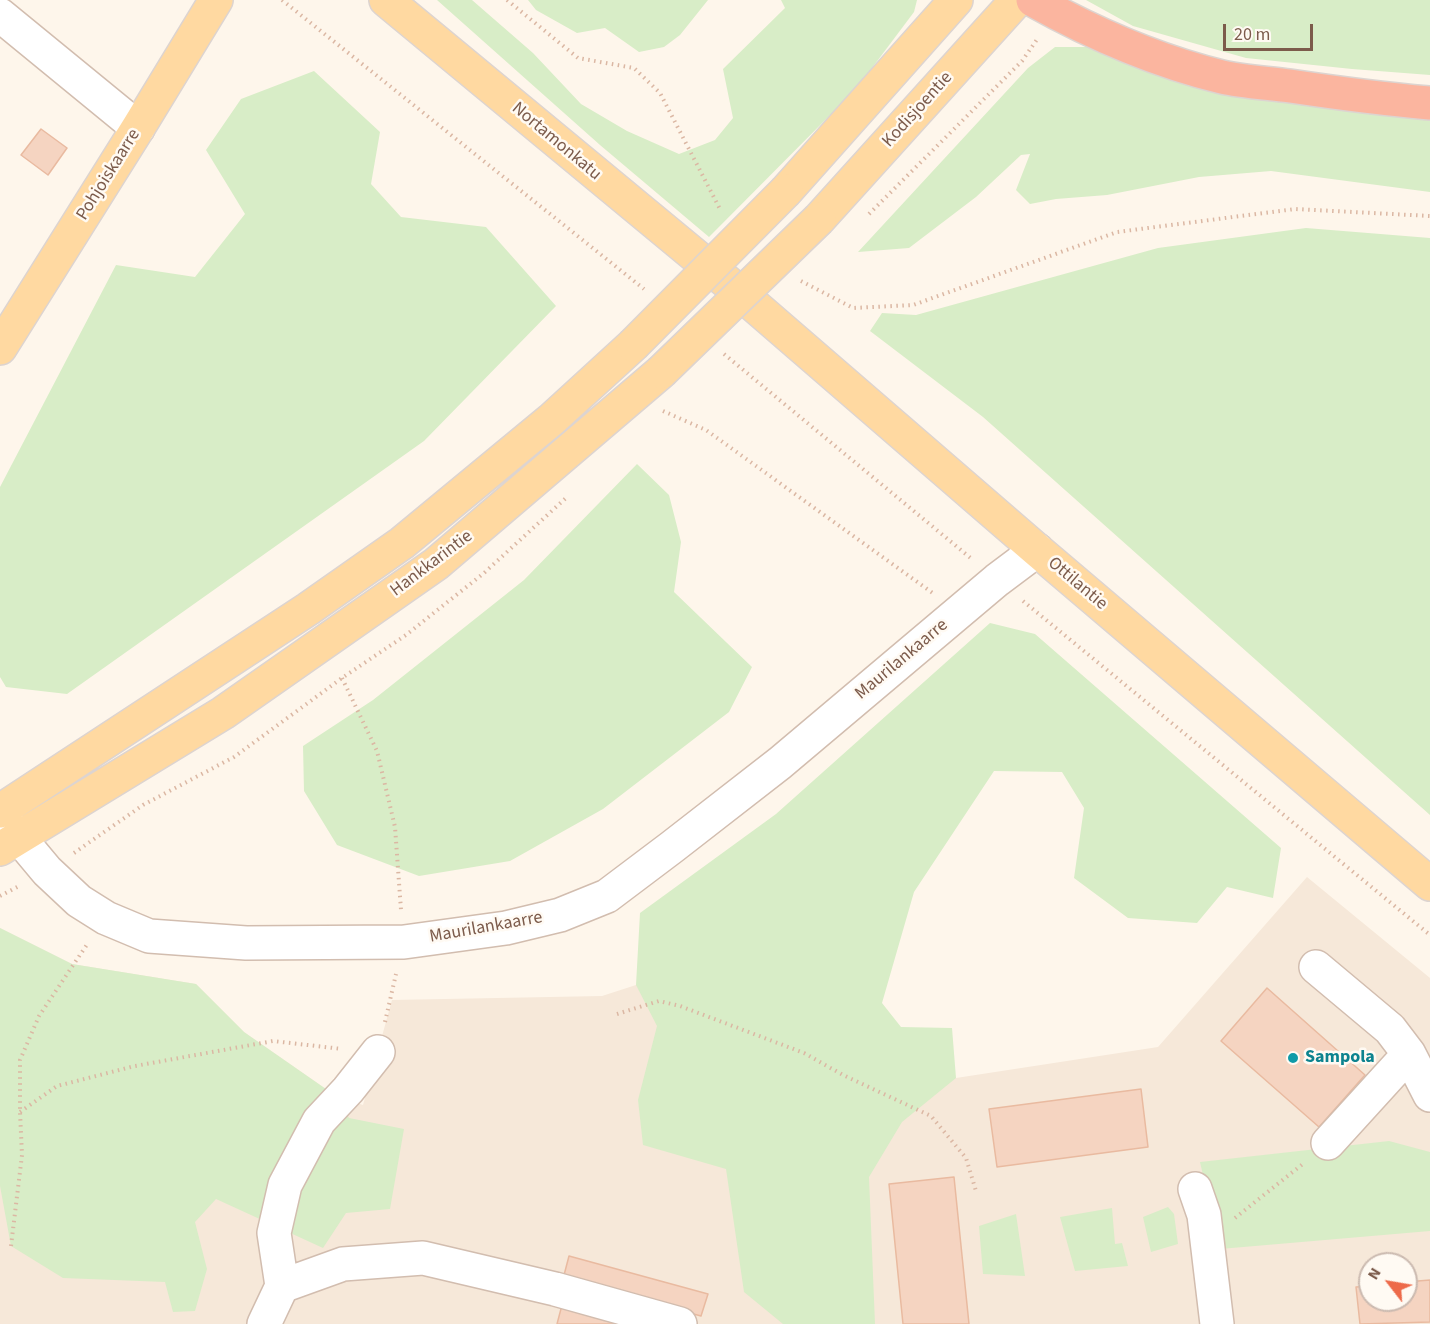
<!DOCTYPE html>
<style>
body{margin:0}
#map{position:relative;width:1430px;height:1324px;overflow:hidden;background:#fef6eb;font-family:"Source Sans 3",sans-serif}
canvas{display:block}
.north{position:absolute;left:1358px;top:1252px;width:60px;height:60px;box-sizing:border-box;background:#fffaf3;border:2px solid #cbbab0;border-radius:50%;rotate:301deg;font-size:16px;font-weight:700;line-height:24px;text-align:center;color:#7c5b4b}
.north::after{content:'';display:block;margin:auto;width:21px;height:27px;background:#ed6a4a;clip-path:polygon(50% 0,100% 100%,50% 72%,0 100%)}
.scale{position:absolute;left:1223px;top:24px;width:90px;height:27px;box-sizing:border-box;border:3px solid #7c5b4b;border-top:0;padding-left:8px;font-size:18px;line-height:21px;white-space:nowrap;color:#7c5b4b;-webkit-text-stroke:4px #fffaf3;paint-order:stroke}
</style>
<div id="map">
<canvas width="1430" height="1324"></canvas>
<div class="north">N</div>
<div class="scale">20 m</div>
</div>
<script>
const ctx = document.querySelector('canvas').getContext('2d');
ctx.lineJoin = 'round';
function fillPath(path, color) { ctx.fillStyle = color; ctx.fill(path, 'evenodd'); }
function trace(path, color, width, dash) { ctx.strokeStyle = color; ctx.lineWidth = width; ctx.lineCap = dash ? 'butt' : 'round'; ctx.setLineDash(dash || []); ctx.stroke(path); }
function label(font, color, halo, rows, align = 'center') {
  ctx.font = font + ' "Source Sans 3",sans-serif'; ctx.lineWidth = 5; ctx.setLineDash([]); ctx.textBaseline = 'middle'; ctx.strokeStyle = halo; ctx.fillStyle = color; for (const [text, x, y, turn = 0] of rows) {
    ctx.save(); ctx.translate(x, y); ctx.rotate((+turn || 0) * Math.PI / 180); ctx.textAlign = isNaN(turn) ? turn : align; if (halo) ctx.strokeText(text, 0, 0); ctx.fillText(text, 0, 0); ctx.restore();
  }
}
fillPath(new Path2D(`
 M1307 877 1430 978V1324H0V928L72 964 196 984 244 1032 336 1096 363 1105 392 1000 602 996 636 985 703 967 956 1078 1158 1047ZM1370 1264H1406V1300H1370Z`), '#f6e8d9');
fillPath(new Path2D(`
 M437 0H472L533 53 581 104 627 131 679 154 715 140 733 118 723 69 785 8 781 0H917L914 12 857 88 709 237 600 145Z
 M528 0H708L680 35 664 47 639 52 605 28 577 33 536 10Z
 M1086 0H1430V75L1352 69 1246 58 1133 26Z
 M1055 47H1088L1205 88 1308 106 1430 119V192L1271 171 1199 177 1107 195 1056 199 1030 204 1016 190 1030 154 1021 155 976 197 909 248 858 252 1028 68Z
 M314 71 380 132 371 184 401 217 486 227 556 306 424 441 67 694 6 687 0 677V487L116 265 195 277 245 214 206 150 241 99Z
 M1306 228 1430 238V815L983 417 870 331 882 313 916 315 1158 248Z
 M637 464 669 495 681 542 674 592 752 667 729 712 603 809 510 861 419 876 337 845 304 791 303 746 373 700 524 580Z
 M990 623 1035 634 1281 848 1273 898 1227 887 1197 923 1128 918 1074 878 1084 808 1062 772 994 771 914 892 882 1003 901 1027 952 1028 956 1078 902 1122 869 1177 875 1324H783L744 1292 726 1169 643 1145 638 1100 657 1026 636 985 640 913 776 814Z
 M0 928 72 964 196 984 244 1032 336 1096 349 1118 404 1129 390 1209 346 1213 323 1248 216 1199 195 1222 207 1269 195 1311 173 1312 165 1282 63 1278 11 1246 0 1186Z
 M1389 1141 1430 1152V1231L1220 1249 1200 1162Z
 M1168 1207 1174 1214 1178 1244 1151 1252 1143 1217Z
 M1112 1208 1115 1244 1122 1243 1128 1266 1075 1271 1060 1217Z
 M1016 1214 1025 1276 983 1274 979 1226Z`), '#d8edc7');
const building = new Path2D(`
 M41 129 67 148 48 175 21 155Z
 M1267 988 1365 1075 1319 1127 1221 1041Z
 M1141 1089 1148 1147 997 1167 989 1109Z
 M954 1177 969 1324H903L889 1184Z
 M569 1256 708 1294 701 1316 563 1279Z
 M1430 1280V1322L1360 1324 1356 1287 1370 1286V1300H1406V1282Z
 M562 1305 630 1324H557Z`);
fillPath(building, '#f5d4c1');
trace(building, '#e9baa0', 1.5);
const minor = new Path2D(`
 M0 15 138 128
 M1 816 47 871 79 901 106 918 149 936 246 943 404 942 506 928 560 915 607 896 672 847 780 763 997 580 1037 550
 M1316 967 1390 1029 1409 1054 1430 1095
 M1328 1143 1409 1054
 M1195 1189 1204 1215 1217 1324
 M282 1286 274 1233 285 1185 319 1121 348 1090 378 1052
 M264 1324 282 1286 343 1264 423 1258 555 1289 680 1324`);
const major = new Path2D(`
 M386 0 727 282 1037 550 1430 884
 M786 191 956 0
 M819 219 1017 0
 M0 348 138 128 216 0
 M0 811 308 609 402 543 551 420 633 345
 M0 849 223 713 436 564 661 372`);
const highway = new Path2D(`
 M1033 0C1092 33 1157 61 1222 77 1244 82 1268 83 1290 86 1337 93 1383 99 1430 103`);
trace(minor, '#d2bdaf', 36);
trace(major, '#ddd4d0', 36);
trace(highway, '#ddd4d0', 36);
trace(new Path2D(`
 M282 0 644 289
 M507 0 578 58 634 68 660 93 721 211
 M869 214 1022 61 1038 38
 M801 281 853 308 913 305 1117 232 1295 209 1430 216
 M724 354 973 560
 M663 411 706 430 934 594
 M1023 601 1430 935
 M342 678 377 751 395 827 401 910
 M74 853 143 805 234 757 342 678 406 635 484 573 567 497
 M0 896 19 886
 M617 1014 659 1001 680 1006 804 1053 843 1075 931 1116 966 1158 976 1191
 M385 1022 396 974
 M20 1112 57 1086 135 1066 273 1041 342 1049
 M1235 1218 1304 1163
 M11 1246 22 1155 20 1112V1060L39 1016 88 943`), '#dbb7a3', 4, [1.5, 4.5]);
trace(minor, '#fff', 33);
trace(major, '#ffd9a1', 33);
trace(highway, '#fbb59f', 33);
const majorBridge = new Path2D(`
 M633 345 786 191
 M661 372 819 219`);
trace(majorBridge, '#ddd4d0', 36, []);
trace(majorBridge, '#ffd9a1', 33);
for (const [x, y, r, color] of [
 [1293,1058,6,"#0f9aa8"]
]) { const dot = new Path2D(); dot.arc(x, y, r, 0, 2 * Math.PI); ctx.fillStyle = color; ctx.fill(dot); trace(dot, '#fffaf3', 2); }
label('18px', '#7c5b4b', '#fffaf3', [
 ["Kodisjoentie",918,110,-48],
 ["Nortamonkatu",556,142,40],
 ["Pohjoiskaarre",109,175,-58],
 ["Hankkarintie",432,564,-37],
 ["Ottilantie",1077,584,40],
 ["Maurilankaarre",902,660,-40],
 ["Maurilankaarre",486,928,-10]
]);
label('bold 18px', '#0d838f', '#fffaf3', [
 ["Sampola",1305,1058]
], 'left');
</script>
